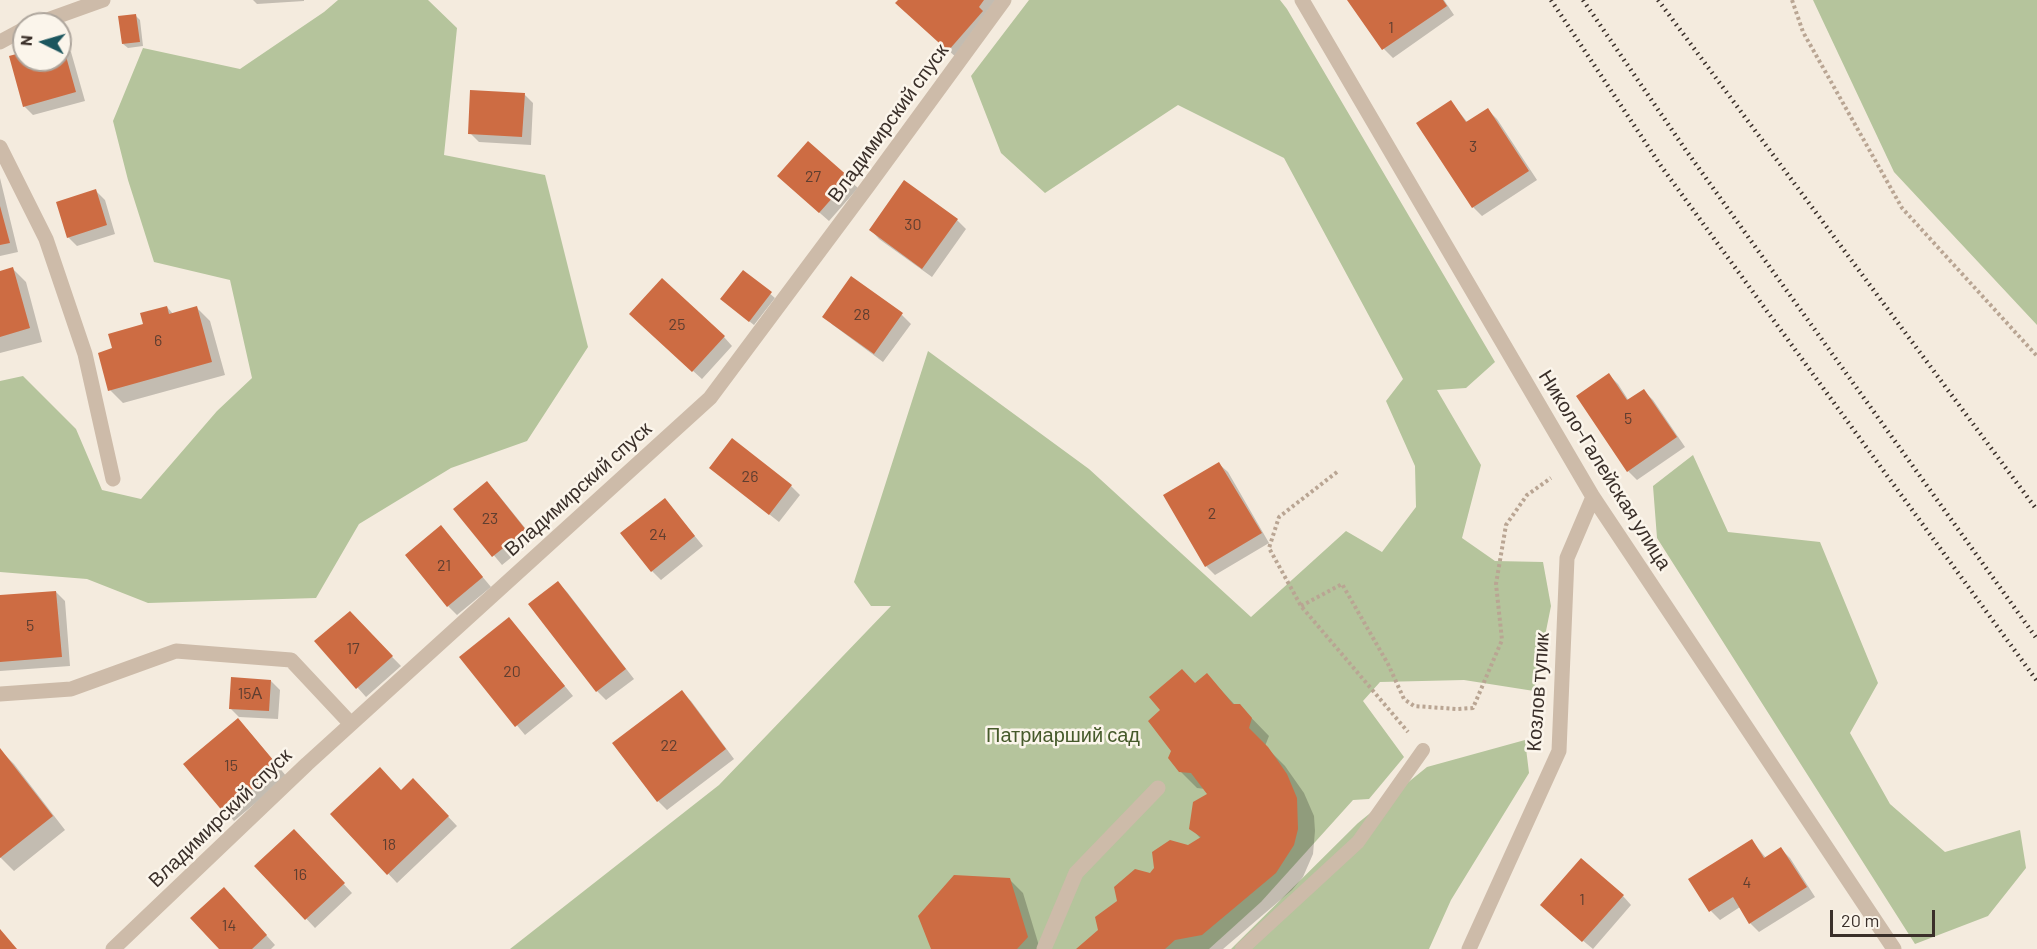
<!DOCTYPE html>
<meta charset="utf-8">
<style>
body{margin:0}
#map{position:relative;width:2037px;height:949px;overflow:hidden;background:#f4ebde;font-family:Barlow,sans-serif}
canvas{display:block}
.north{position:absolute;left:12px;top:12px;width:60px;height:60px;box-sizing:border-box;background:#fbf5eb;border:2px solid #aea69d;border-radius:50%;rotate:275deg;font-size:16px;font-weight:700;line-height:24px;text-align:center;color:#3a2f29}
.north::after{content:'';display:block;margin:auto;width:21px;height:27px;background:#1c565e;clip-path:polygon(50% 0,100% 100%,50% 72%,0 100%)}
.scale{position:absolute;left:1830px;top:910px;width:105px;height:27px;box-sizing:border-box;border:3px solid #3a2f29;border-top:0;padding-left:8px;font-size:18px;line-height:21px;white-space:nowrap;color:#3a2f29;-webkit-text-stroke:4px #fbf5eb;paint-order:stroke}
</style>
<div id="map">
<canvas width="2037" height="949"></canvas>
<div class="north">N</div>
<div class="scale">20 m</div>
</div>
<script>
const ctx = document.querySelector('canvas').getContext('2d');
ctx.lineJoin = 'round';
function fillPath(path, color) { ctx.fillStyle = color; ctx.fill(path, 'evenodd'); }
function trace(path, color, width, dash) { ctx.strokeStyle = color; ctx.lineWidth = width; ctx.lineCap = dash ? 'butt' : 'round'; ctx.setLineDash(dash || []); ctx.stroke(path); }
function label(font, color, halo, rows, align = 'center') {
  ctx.font = font + ' Barlow,sans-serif'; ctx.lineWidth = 5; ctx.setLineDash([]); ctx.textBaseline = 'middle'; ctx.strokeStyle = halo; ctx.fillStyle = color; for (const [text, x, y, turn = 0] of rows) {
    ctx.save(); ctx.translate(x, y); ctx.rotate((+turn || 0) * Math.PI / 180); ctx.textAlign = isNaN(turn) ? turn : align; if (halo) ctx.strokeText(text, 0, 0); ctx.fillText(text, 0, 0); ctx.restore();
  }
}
fillPath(new Path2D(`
 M338 0H428L457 28 444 155 545 175 588 347 527 441 451 468 359 524 316 598 148 603 87 579 0 572V381L23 376 76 429 102 490 141 499 217 411 252 378 230 280 154 262 128 180 113 121 143 48 240 69 324 12Z
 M1029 0H1280L1287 9 1495 362 1466 388 1437 390 1481 465 1462 538 1495 561 1543 562 1551 606 1534 691 1464 680 1380 682 1363 701 1404 757 1369 799 1353 800 1261 902 1209 949H510L719 785 891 606H871L854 582 928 351 1089 469 1251 617 1346 531 1382 552 1416 507 1415 466 1386 401 1403 379 1284 158 1178 105 1045 193 1001 153 971 76Z
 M1813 0H2037V325L1894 172Z
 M1693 455 1728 532 1820 542 1878 683 1850 733 1890 804 1945 852 2020 830 2026 868 1988 916 1915 944 1657 538 1653 486Z
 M1525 740 1529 773 1451 900 1429 949H1231L1358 823 1427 767Z`), '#b5c49c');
fillPath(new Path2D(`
 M253 0H304V1L257 4Z
 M900 0H1001L958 59 906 12Z
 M1349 0H1444L1454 15 1393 58 1384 49Z
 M135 15 140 20 143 46 128 48 123 44Z
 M62 43 71 52 85 101 33 115 24 106V54V60H60V44Z
 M524 94 533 103 531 145 479 142 470 133Z
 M1451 102 1468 123 1488 110 1497 119 1537 180 1482 216 1473 207Z
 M808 143 858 188 829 221 788 185Z
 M0 178 18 252 0 256Z
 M905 182 957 220 966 229 932 277 879 239 871 230Z
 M96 191 105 200 115 234 77 246 68 237Z
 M13 269 26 282 42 342 0 353V272Z
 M744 272 775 298 754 325 726 303Z
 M167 307 174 315 197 308 210 321 225 375 123 403 110 390 114 349Z
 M902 315 911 324 883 362 833 325 824 316Z
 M640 323 724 337 732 346 702 379Z
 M1609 375 1618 384 1629 401 1644 391 1653 400 1685 447 1637 480 1628 471Z
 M1219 464 1228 472 1269 543 1215 575 1206 566Z
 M711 468 791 486 800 495 779 522Z
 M496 492 534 539 502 565 455 509Z
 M665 500 703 546 661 580 652 571Z
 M441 527 491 587 457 615 448 606Z
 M558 583 567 592 634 679 606 700 597 691 530 604Z
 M56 592 65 601 70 666 0 671V597Z
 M349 613 401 666 366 697 316 641Z
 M517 628 573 696 525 735 461 658Z
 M1207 675 1235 705H1239L1269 736 1265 746 1285 766 1304 793 1314 816 1315 831 1313 854 1303 877 1292 890 1223 949H1078L1100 931 1150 875 1201 839 1191 828 1209 795 1205 789 1197 788 1180 771 1195 685Z
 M271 681 280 690 278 719 239 717 230 708Z
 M682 692 691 701 734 759 667 810 658 801Z
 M247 729 287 777 234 821 185 765Z
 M1 751 14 764 65 830 14 871 0 857Z
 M422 789 457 826 397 883 332 814Z
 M303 840 352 893 315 928 257 866Z
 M1752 841 1766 858 1781 849 1790 858 1815 897 1759 932 1750 923 1740 907 1720 920 1711 911Z
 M1009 879 1023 893 1040 949H933Z
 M1623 896 1631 905 1593 949 1551 914Z
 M233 898 275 945 271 949H221Z`), '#0003');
fillPath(new Path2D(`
 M898 0H984L979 7 983 11 948 51 895 3Z
 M1347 0H1443L1447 6 1382 50Z
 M136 14 140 42 122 44 118 16Z
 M60 42H62L76 92 23 107 9 56 24 52V60H60Z
 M470 90 525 93 522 137 468 134Z
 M1451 100 1466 122 1488 108 1529 171 1472 208 1416 123Z
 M808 141 850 178 819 213 777 176Z
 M904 180 958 219 922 269 869 230Z
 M96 189 107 225 67 238 56 202Z
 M0 206 10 243 0 245Z
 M13 267 30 328 0 337V271Z
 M743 270 772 292 749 322 720 299Z
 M851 276 903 313 874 354 822 317Z
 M662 278 725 336 692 372 629 314Z
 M167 306 169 314 197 306 212 362 108 391 98 353 112 348 108 334 143 324 140 313Z
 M1609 373 1627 400 1644 389 1677 437 1627 472 1576 396Z
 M732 438 792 485 769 515 709 468Z
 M1219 462 1262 533 1205 567 1163 495Z
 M487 481 526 530 492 557 453 509Z
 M665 498 695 536 651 572 620 533Z
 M441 525 483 577 447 607 405 555Z
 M558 581 626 669 596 692 528 604Z
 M56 591 62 657 0 662V595Z
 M350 611 393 656 356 689 314 641Z
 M509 617 565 686 515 727 459 657Z
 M1182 669 1195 683 1207 673 1233 704H1240L1252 718 1249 728 1268 747 1278 761 1287 774 1297 798 1298 829 1294 845 1276 873 1202 935 1175 940 1165 949H1076L1098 930 1095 917 1117 901 1114 887 1135 869 1150 873 1154 868 1152 852 1170 840 1188 845 1201 837 1189 829 1193 802 1207 794 1191 773 1179 772 1168 758 1171 751 1148 721 1160 710 1149 697Z
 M231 677 271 680 269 711 229 709Z
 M682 690 726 749 657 802 612 743Z
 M238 718 279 767 224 813 183 764Z
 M0 748 53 816 0 858Z
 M380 767 401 790 413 778 449 816 387 875 330 814Z
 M294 829 345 883 305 920 254 866Z
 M1752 839 1764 858 1781 847 1807 887 1749 924 1733 897 1709 912 1688 879Z
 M1581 858 1624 895 1582 942 1540 905Z
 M954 875 1010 878 1028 937 1017 949H931L918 916Z
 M224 887 267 935 252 949H219L190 918Z
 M0 929 17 949H0Z`), '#cd6c43');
trace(new Path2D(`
 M1792 0 1803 32 1902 208 2037 356
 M1337 472 1279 517 1269 548 1301 606 1408 732
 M1301 606 1342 584 1388 664 1404 699 1414 706 1457 709 1473 708 1502 640 1496 584 1506 525 1527 495 1551 478`), '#b9a593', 4, [3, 3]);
trace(new Path2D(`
 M1242 949 1358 842 1423 750`), '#cdbba9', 14);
trace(new Path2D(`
 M1044 949 1076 873 1158 788`), '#cdbba9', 15);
trace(new Path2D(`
 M1302 0 1593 497 1894 949
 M36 24 103 0
 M0 42 24 29
 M0 147 46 239 85 354 113 479
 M0 694 71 689 176 651 291 660 351 724
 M113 949 307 764 710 398 868 186 1004 0
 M1469 949 1559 751 1567 558 1593 497`), '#cdbba9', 15);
trace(new Path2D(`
 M1551 0 1661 166 2037 681
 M1583 0 1685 149 2037 639
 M1658 0 2037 510`), '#3a2f29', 4.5, [1.5, 4.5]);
label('16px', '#5f3e30', null, [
 ["1",1391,28],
 ["3",1473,147],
 ["27",813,177],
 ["30",913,225],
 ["28",862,315],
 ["25",677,325],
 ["6",158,341],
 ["5",1628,419],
 ["26",750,477],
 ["2",1212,514],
 ["23",490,519],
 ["24",658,535],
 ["21",444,566],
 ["5",30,626],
 ["17",353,649],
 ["20",512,672],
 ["15А",250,694],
 ["22",669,746],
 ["15",231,766],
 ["18",389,845],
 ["16",300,875],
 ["4",1747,883],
 ["1",1582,900],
 ["14",229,926]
]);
label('20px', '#3a2f29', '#fbf5eb', [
 ["Владимирский спуск",888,123,-54],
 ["Николо-Галейская улица",1605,470,58],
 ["Владимирский спуск",578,489,-42],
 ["Козлов тупик",1538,692,-86],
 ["Владимирский спуск",220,818,-44]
]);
label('20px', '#465a2b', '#fbf5eb', [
 ["Патриарший сад",1063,735]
]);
</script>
